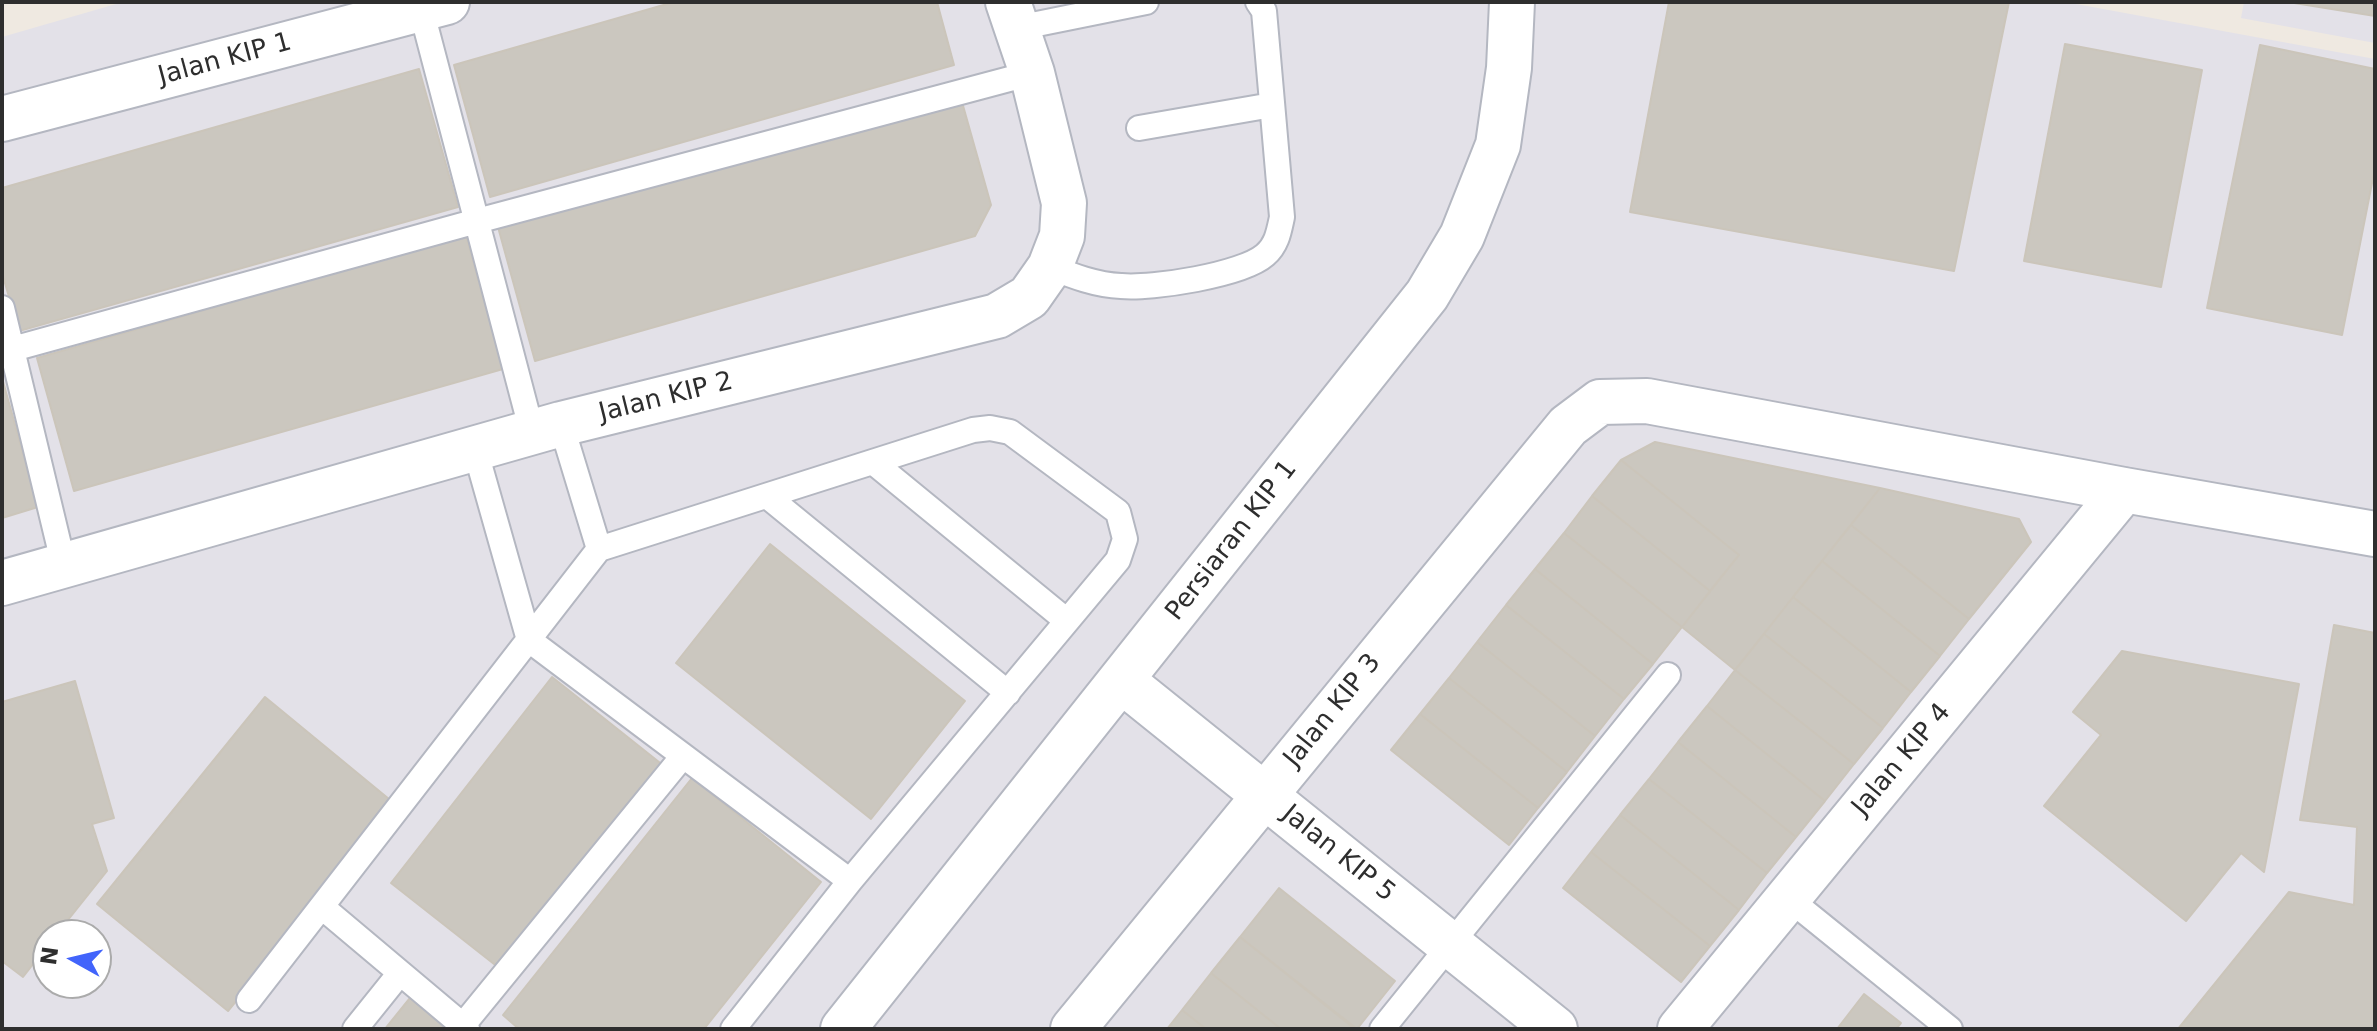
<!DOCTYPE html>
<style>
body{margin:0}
#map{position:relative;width:2377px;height:1031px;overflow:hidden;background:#efe9e1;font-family:"DejaVu Sans",sans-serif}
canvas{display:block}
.frame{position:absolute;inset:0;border:4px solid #2e2e2e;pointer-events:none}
.north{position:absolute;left:32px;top:919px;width:80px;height:80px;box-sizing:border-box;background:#fff;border:2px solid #ababab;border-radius:50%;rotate:278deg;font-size:22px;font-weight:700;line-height:32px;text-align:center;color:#2e2e2e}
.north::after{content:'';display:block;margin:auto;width:28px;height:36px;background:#4264fb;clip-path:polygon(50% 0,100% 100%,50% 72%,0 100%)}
</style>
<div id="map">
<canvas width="2377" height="1031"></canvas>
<div class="frame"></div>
<div class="north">N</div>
</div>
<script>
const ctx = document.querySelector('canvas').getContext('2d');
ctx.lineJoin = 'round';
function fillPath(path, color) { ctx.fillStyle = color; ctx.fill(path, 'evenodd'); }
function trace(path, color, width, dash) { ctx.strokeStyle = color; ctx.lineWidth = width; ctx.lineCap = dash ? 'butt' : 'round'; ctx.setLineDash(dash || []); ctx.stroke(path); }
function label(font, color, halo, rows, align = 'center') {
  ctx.font = font + ' "DejaVu Sans",sans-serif'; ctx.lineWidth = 6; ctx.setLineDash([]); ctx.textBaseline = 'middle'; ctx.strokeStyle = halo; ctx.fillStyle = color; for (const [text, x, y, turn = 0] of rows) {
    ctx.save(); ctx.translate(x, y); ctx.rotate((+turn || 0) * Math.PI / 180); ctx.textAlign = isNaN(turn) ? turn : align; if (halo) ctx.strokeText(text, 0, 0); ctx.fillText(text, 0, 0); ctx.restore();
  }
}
fillPath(new Path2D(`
 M123 2H2065L2375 59V1029H2V37ZM48 935H96V983H48Z
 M2244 2H2375V43L2241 18Z`), '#e3e1e8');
const building = new Path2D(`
 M674 2H937L954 65 490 197 454 65Z
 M1669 2H2009L1954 271 1630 212Z
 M2288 2H2375V16Z
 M2065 44 2202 70 2161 287 2024 261Z
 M2260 45 2375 69V168L2342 335 2207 308Z
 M419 69 458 207 19 331 2 273V188Z
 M960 95 991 205 975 236 535 361 498 227Z
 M466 235 503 369 74 491 37 358Z
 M2 378 38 507 2 518Z
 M1655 442 1880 488 1735 670 1682 627 1739 555 1621 460Z
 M1621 460 1739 555 1710 591 1592 496Z
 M1880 488 2019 519 2031 542 1969 619 1851 525Z
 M1592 496 1710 591 1682 627 1564 533Z
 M1851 525 1969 619 1940 656 1822 561Z
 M1564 533 1682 627 1653 664 1535 569Z
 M770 544 965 701 871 819 676 663Z
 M1822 561 1940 656 1911 692 1793 597Z
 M1535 569 1653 664 1624 699 1506 605Z
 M1793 597 1911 692 1883 728 1764 634Z
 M1506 605 1624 699 1595 736 1477 642Z
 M2334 625 2375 633V1029H2178L2289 892 2354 905 2357 827 2300 820Z
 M1764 634 1883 728 1854 764 1735 670Z
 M1477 642 1595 736 1567 772 1449 678Z
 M2122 651 2299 684 2264 872 2241 853 2186 921 2044 806 2101 735 2073 712Z
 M1735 670 1854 764 1825 801 1707 706Z
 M552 677 669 770 508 975 391 883Z
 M1449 678 1567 772 1538 808 1420 714Z
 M75 681 114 818 92 824 107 871 56 935H48V945L23 977 2 961V702Z
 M265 697 395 804 228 1011 97 904Z
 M1707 706 1825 801 1796 837 1678 742Z
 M1420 714 1538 808 1509 845 1391 750Z
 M1678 742 1796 837 1767 873 1649 779Z
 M692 778 821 882 704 1029H519L503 1015Z
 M1649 779 1767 873 1739 910 1620 815Z
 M1620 815 1739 910 1710 946 1591 852Z
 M1591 852 1710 946 1681 982 1563 888Z
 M1279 888 1395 981 1357 1029 1240 937Z
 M1240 937 1355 1029H1281L1211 973Z
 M1211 973 1281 1029H1206L1182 1010Z
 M1864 994 1901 1023 1896 1029H1837Z
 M410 998 449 1029H385Z
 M1182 1010 1206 1029H1167Z`);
fillPath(building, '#cbc7bf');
trace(building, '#cbc5ba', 2);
const lane = new Path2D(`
 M421 9 532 432
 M1017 28 1146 2
 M1139 128 1272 105
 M1050 267C1073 276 1096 285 1121 286 1152 289 1242 275 1265 255 1277 245 1279 231 1282 217L1264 11 1258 2
 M2 308 64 566
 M2 352 477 221 1032 73
 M561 424 599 549
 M475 449 529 640 850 881
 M873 462 1067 621
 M767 496 1008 693
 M1788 898 1950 1029
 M322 907 467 1029
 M249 1000 599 549 973 430 990 428 1010 432 1118 512 1125 539 1118 560 850 881 733 1029
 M463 1025 683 756
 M355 1029 400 973
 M1382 1029 1668 675`);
const street = new Path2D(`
 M2 119 447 2
 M2 583 561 424 997 316 1029 297 1050 267 1062 236 1064 203 1032 73 1008 2
 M1121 680 1555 1029
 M843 1029 1427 295 1462 236 1498 145 1509 68 1512 2
 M1073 1029 1568 426 1600 402 1647 401 2124 490 2375 534
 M1680 1029 2124 490`);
trace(lane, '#b4b7c1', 28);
trace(street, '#b4b7c1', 48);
trace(lane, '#fff', 24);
trace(street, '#fff', 44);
label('26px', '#2e2e2e', '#fff', [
 ["Jalan KIP 1",225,60,-15],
 ["Jalan KIP 2",666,398,-14],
 ["Persiaran KIP 1",1232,541,-52],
 ["Jalan KIP 3",1333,711,-51],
 ["Jalan KIP 4",1902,760,-50],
 ["Jalan KIP 5",1338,854,39]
]);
</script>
